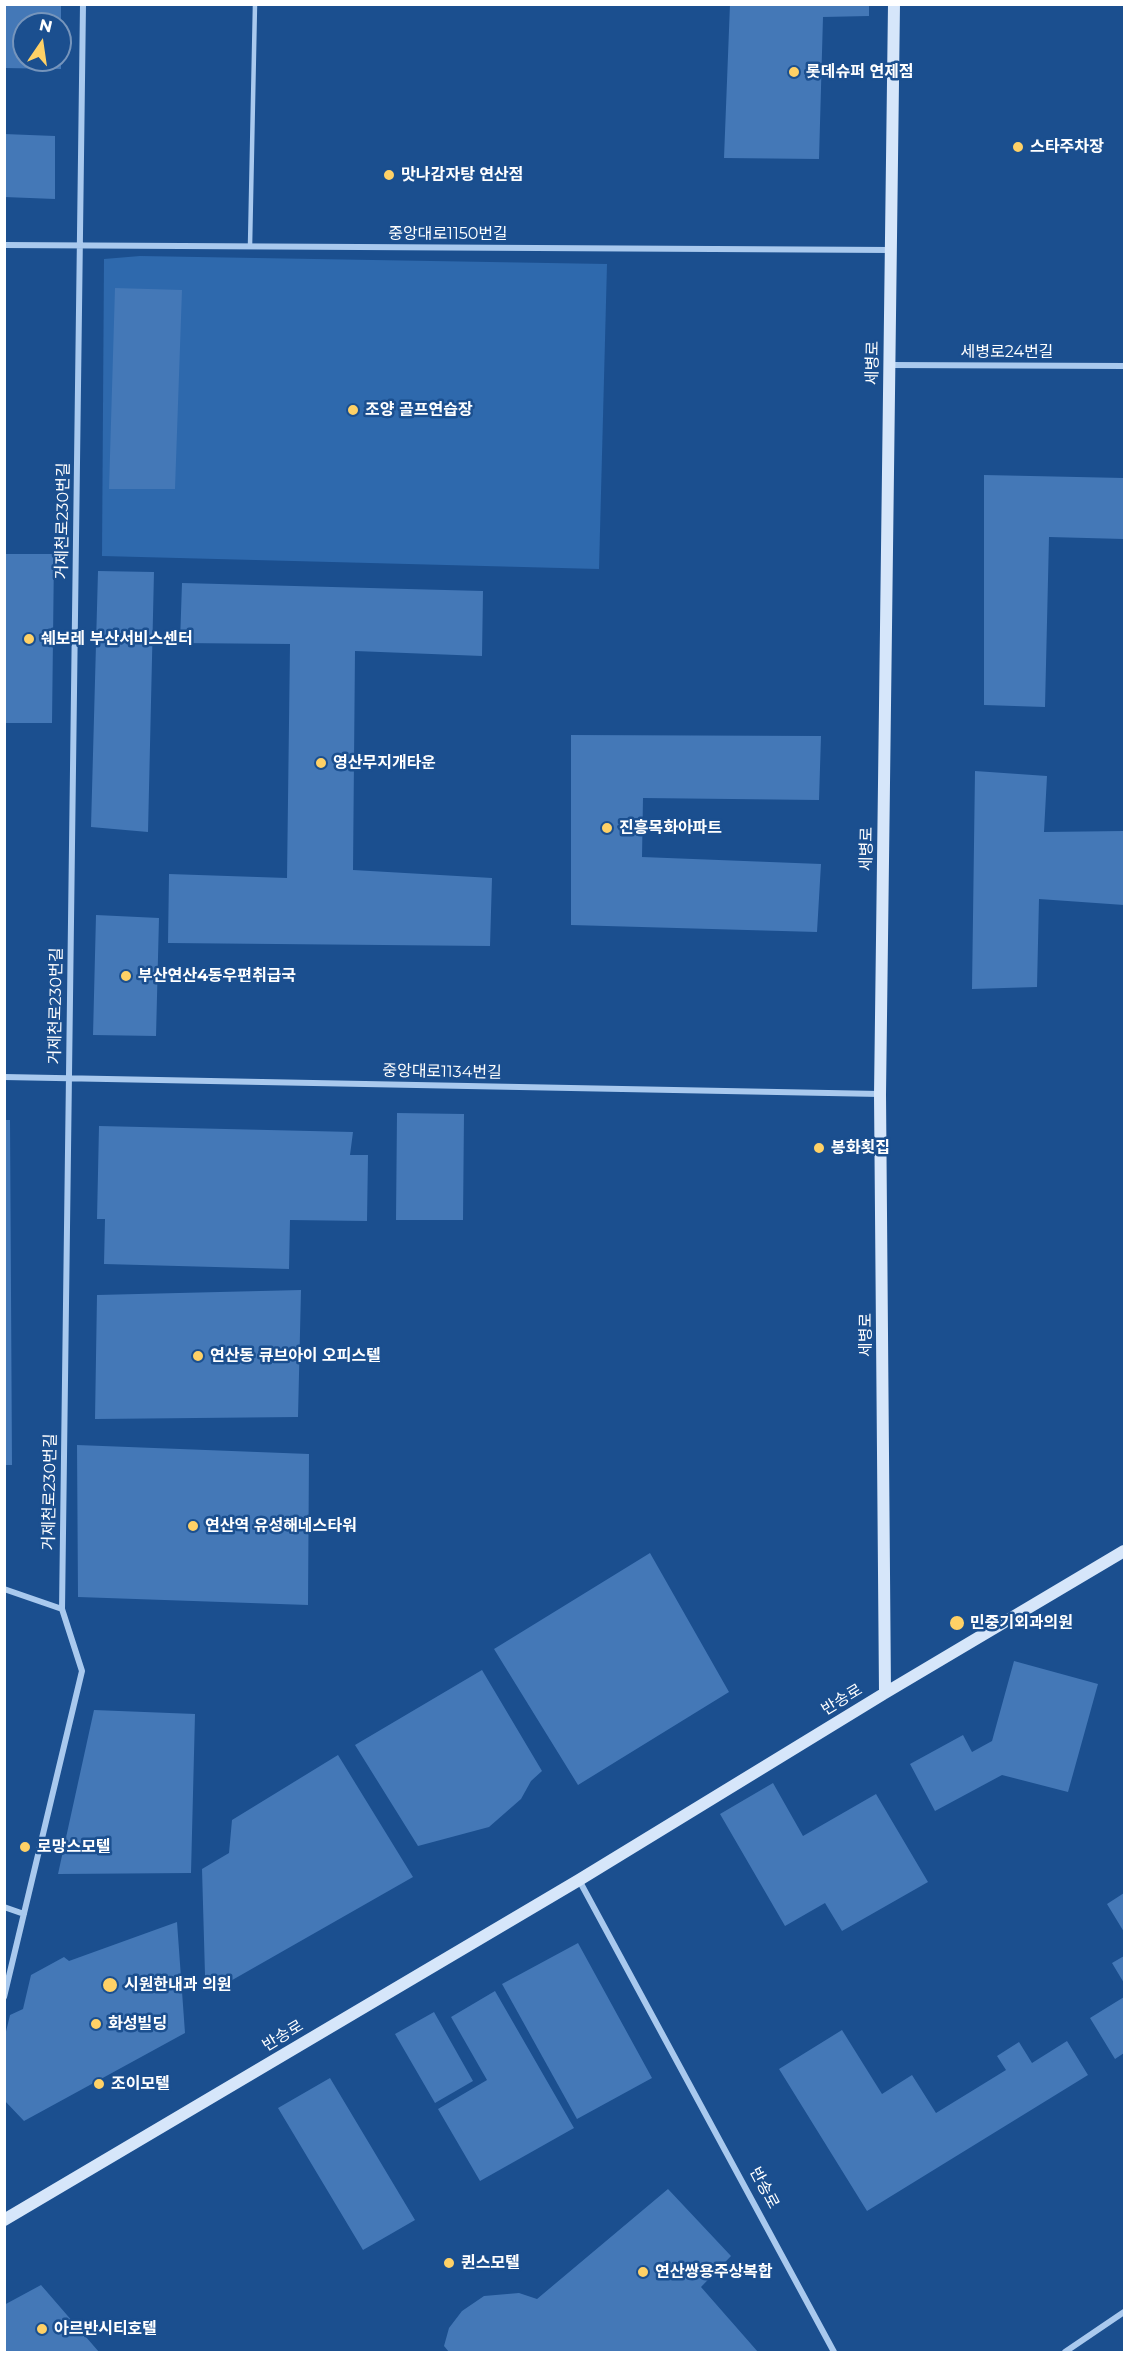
<!DOCTYPE html>
<meta charset="utf-8">
<style>
body{margin:0}
#map{position:relative;width:1129px;height:2357px;overflow:hidden;background:#1b4f8f;font-family:Montserrat,sans-serif}
canvas{display:block}
.frame{position:absolute;inset:0;border:6px solid #fff;pointer-events:none}
.north{position:absolute;left:12px;top:12px;width:60px;height:60px;box-sizing:border-box;background:#1b4f8f;border:2px solid #7695bc;border-radius:50%;rotate:13deg;font-size:16px;font-weight:700;line-height:24px;text-align:center;color:#fff}
.north::after{content:'';display:block;margin:auto;width:21px;height:27px;background:#ffd166;clip-path:polygon(50% 0,100% 100%,50% 72%,0 100%)}
</style>
<div id="map">
<canvas width="1129" height="2357"></canvas>
<div class="frame"></div>
<div class="north">N</div>
</div>
<script>
const ctx = document.querySelector('canvas').getContext('2d');
ctx.lineJoin = 'round';
function fillPath(path, color) { ctx.fillStyle = color; ctx.fill(path, 'evenodd'); }
function trace(path, color, width, dash) { ctx.strokeStyle = color; ctx.lineWidth = width; ctx.lineCap = dash ? 'butt' : 'round'; ctx.setLineDash(dash || []); ctx.stroke(path); }
function label(font, color, halo, rows, align = 'center') {
  ctx.font = font + ' Montserrat,"Noto Sans KR",sans-serif'; ctx.lineWidth = 5; ctx.setLineDash([]); ctx.textBaseline = 'middle'; ctx.strokeStyle = halo; ctx.fillStyle = color; for (const [text, x, y, turn = 0] of rows) {
    ctx.save(); ctx.translate(x, y); ctx.rotate((+turn || 0) * Math.PI / 180); ctx.textAlign = isNaN(turn) ? turn : align; if (halo) ctx.strokeText(text, 0, 0); ctx.fillText(text, 0, 0); ctx.restore();
  }
}
fillPath(new Path2D(`
 M140 256 607 264 599 569 102 556 104 259Z`), '#2e69ad');
fillPath(new Path2D(`
 M4 4H61V24H24V60H61V69L4 68Z
 M730 4H869V16L823 17 819 159 724 158Z
 M4 134 55 136V199L4 197Z
 M115 288 182 290 175 489H109Z
 M984 475 1124 478V539L1049 537 1045 707 984 705Z
 M4 554H54L52 723H4Z
 M98 571 154 572 148 832 91 827Z
 M182 583 483 591 482 656 355 651 353 870 492 878 490 946 168 943 169 874 287 878 290 644 180 643Z
 M571 735 821 736 819 800 643 798 642 857 821 864 817 932 571 925Z
 M975 771 1047 776 1044 832 1124 831V905L1039 899 1037 987 972 989Z
 M96 915 159 918 156 1036 93 1035Z
 M397 1113 464 1114 463 1220H396Z
 M4 1120H10L12 1465H4Z
 M99 1126 353 1132 350 1155H368L367 1221 290 1220 289 1269 104 1264 105 1219H97Z
 M301 1290 298 1417 95 1419 97 1295Z
 M77 1445 309 1454 308 1605 78 1597Z
 M650 1553 729 1692 578 1785 494 1649Z
 M1014 1661 1098 1684 1068 1792 1002 1775 935 1811 910 1764 963 1735 972 1752 992 1741Z
 M482 1670 542 1771 531 1781 521 1799 489 1827 418 1846 355 1745Z
 M94 1710 195 1714 191 1873 58 1874Z
 M338 1755 413 1877 213 1991 205 1975 202 1869 229 1853 232 1820Z
 M773 1783 803 1836 876 1794 928 1882 842 1931 825 1903 785 1926 720 1814Z
 M1124 1893V1932L1107 1904Z
 M177 1922 185 2033 24 2121 4 2100V2040L10 2015 23 2009 31 1975 64 1957 69 1961Z
 M578 1943 652 2078 577 2119 502 1984Z
 M1124 1956V1983L1112 1963Z
 M495 1991 574 2128 480 2181 438 2109 487 2080 451 2017Z
 M1124 1997V2053L1115 2059 1090 2018Z
 M434 2012 473 2081 435 2103 395 2034Z
 M842 2030 882 2094 912 2075 936 2113 1006 2070 997 2056 1019 2042 1032 2063 1067 2041 1088 2075 867 2211 779 2069Z
 M330 2078 415 2220 363 2250 278 2108Z
 M668 2189 731 2256 701 2287 758 2352H449L444 2346 449 2328 462 2311 484 2296 519 2293 537 2299Z
 M41 2285 99 2352H4V2305Z`), '#4478b7');
trace(new Path2D(`
 M250 246 255 4`), '#a9c9ee', 4.5);
trace(new Path2D(`
 M4 245 891 250
 M890 365 1124 366
 M4 1077 880 1094
 M4 1589 62 1609
 M579 1880 834 2352
 M4 1907 24 1914
 M4 1997 82 1671 62 1609 83 4
 M1065 2352 1124 2312`), '#a9c9ee', 6);
trace(new Path2D(`
 M885 1693 880 1094 894 4
 M4 2220 579 1880 885 1693 1124 1551`), '#d6e6fa', 12);
for (const [x, y, r, color] of [
 [794,72,6,"#ffd166"],
 [1018,147,6,"#ffd166"],
 [389,175,6,"#ffd166"],
 [353,410,6,"#ffd166"],
 [29,639,6,"#ffd166"],
 [321,763,6,"#ffd166"],
 [607,828,6,"#ffd166"],
 [126,976,6,"#ffd166"],
 [819,1148,6,"#ffd166"],
 [198,1356,6,"#ffd166"],
 [193,1526,6,"#ffd166"],
 [957,1623,8,"#ffd166"],
 [25,1847,6,"#ffd166"],
 [110,1985,8,"#ffd166"],
 [96,2024,6,"#ffd166"],
 [99,2084,6,"#ffd166"],
 [449,2263,6,"#ffd166"],
 [643,2272,6,"#ffd166"],
 [42,2329,6,"#ffd166"]
]) { const dot = new Path2D(); dot.arc(x, y, r, 0, 2 * Math.PI); ctx.fillStyle = color; ctx.fill(dot); trace(dot, '#1b4f8f', 2); }
label('bold 16px', '#fff', '#1b4f8f', [
 ["롯데슈퍼 연제점",806,72],
 ["스타주차장",1030,147],
 ["맛나감자탕 연산점",401,175],
 ["조양 골프연습장",365,410],
 ["쉐보레 부산서비스센터",41,639],
 ["영산무지개타운",333,763],
 ["진흥목화아파트",619,828],
 ["부산연산4동우편취급국",138,976],
 ["봉화횟집",831,1148],
 ["연산동 큐브아이 오피스텔",210,1356],
 ["연산역 유성해네스타워",205,1526],
 ["민중기외과의원",970,1623],
 ["로망스모텔",37,1847],
 ["시원한내과 의원",124,1985],
 ["화성빌딩",108,2024],
 ["조이모텔",111,2084],
 ["퀸스모텔",461,2263],
 ["연산쌍용주상복합",655,2272],
 ["아르반시티호텔",54,2329]
], 'left');
label('16px', '#fff', '#1b4f8f', [
 ["중앙대로1150번길",448,234],
 ["세병로24번길",1007,352],
 ["세병로",873,363,-89],
 ["거제천로230번길",63,521,-89],
 ["세병로",867,849,-89],
 ["거제천로230번길",56,1006,-89],
 ["중앙대로1134번길",442,1072,1],
 ["세병로",866,1335,-90],
 ["거제천로230번길",50,1492,-89],
 ["반송로",842,1700,-31],
 ["반송로",283,2036,-31],
 ["반송로",764,2188,62]
]);
</script>
